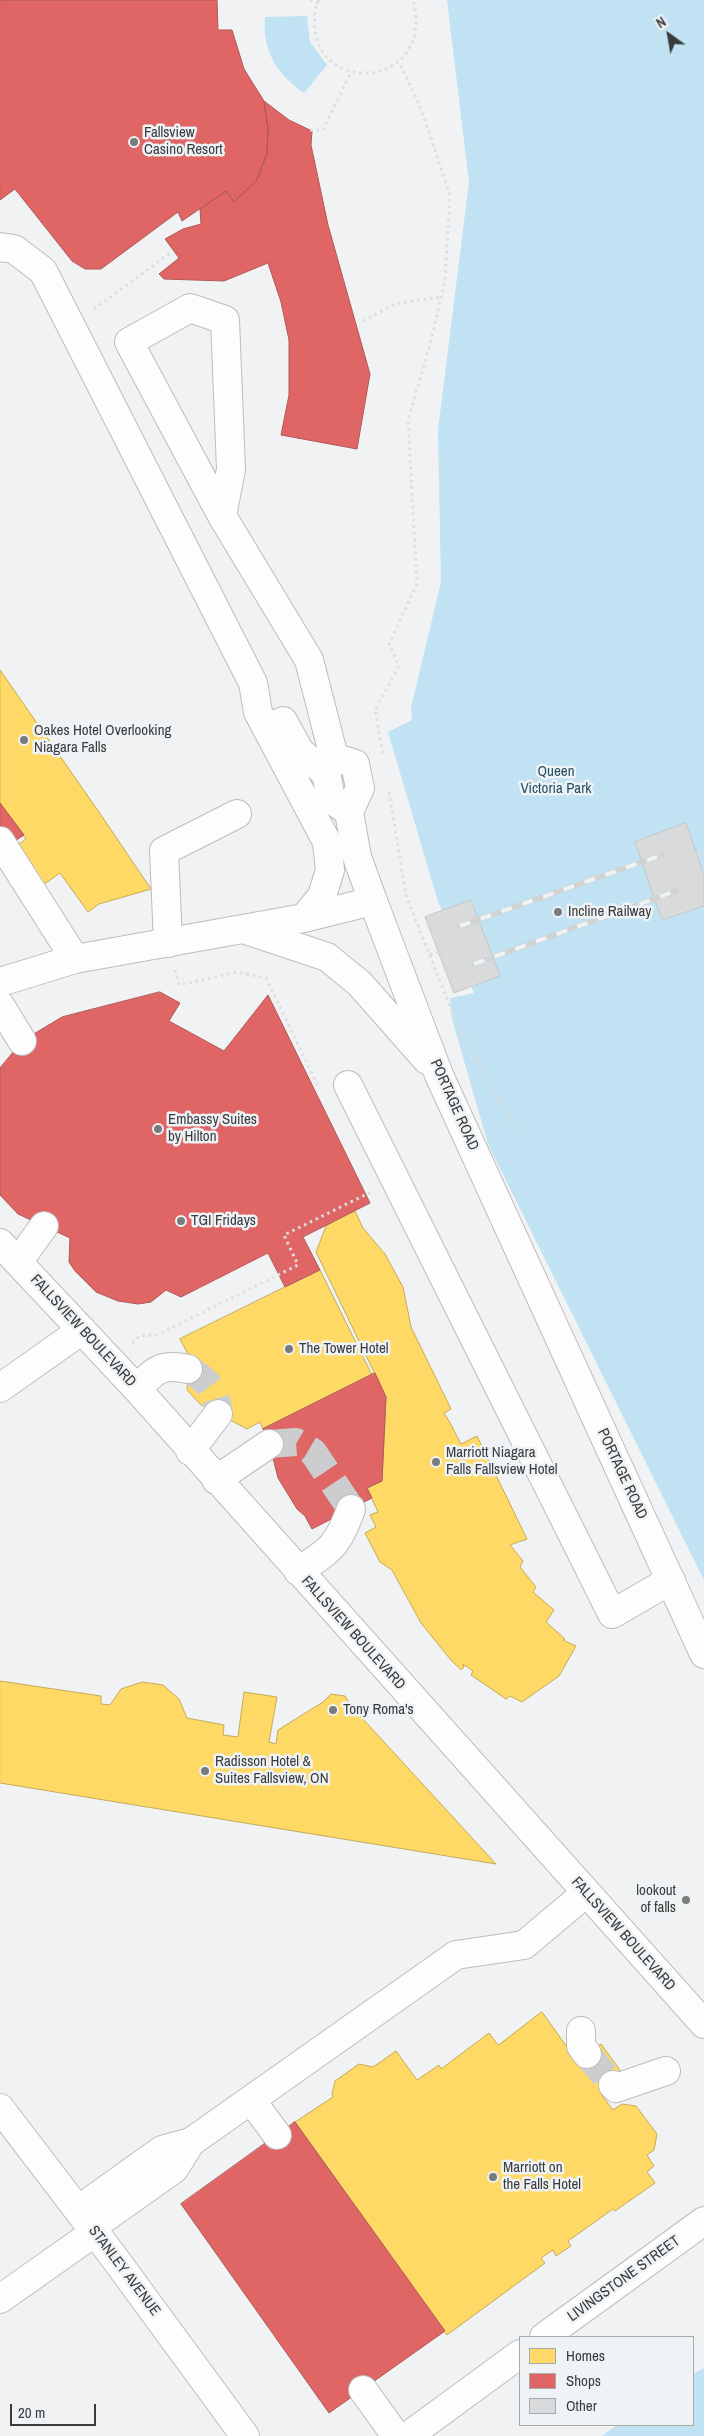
<!DOCTYPE html>
<style>
body{margin:0}
#map{position:relative;width:704px;height:2436px;overflow:hidden;background:#f0f2f4;font-family:"Archivo Narrow",sans-serif}
canvas{display:block}
.legend{position:absolute;left:519px;top:2336px;width:175px;height:90px;box-sizing:border-box;background:#eff3f5;border:1px solid #a7a9ab;margin:0;padding:6px 9px;list-style:none;font-size:15px;color:#3a3b3c}
.legend li{display:flex;align-items:center;gap:10px;height:25px}
.legend b{width:25px;border:1px solid #a7a9ab}
.north{position:absolute;left:644px;top:10px;width:50px;height:50px;-webkit-text-stroke:4px #eff3f5;paint-order:stroke;rotate:328deg;font-size:14px;font-weight:700;line-height:20px;text-align:center;color:#3a3b3c}
.north::after{content:'';display:block;margin:auto;width:18px;height:22px;background:#3a3b3c;clip-path:polygon(50% 0,100% 100%,50% 72%,0 100%)}
.scale{position:absolute;left:10px;top:2404px;width:86px;height:22px;box-sizing:border-box;border:2px solid #3a3b3c;border-top:0;padding-left:6px;font-size:15px;line-height:18px;white-space:nowrap;color:#3a3b3c;-webkit-text-stroke:4px #eff3f5;paint-order:stroke}
</style>
<div id="map">
<canvas width="704" height="2436"></canvas>
<ul class="legend">
<li><b style="height:14px;background:#ffd966"></b>Homes</li>
<li><b style="height:14px;background:#e06666"></b>Shops</li>
<li><b style="height:14px;background:#d8dadb"></b>Other</li>
</ul>
<div class="north">N</div>
<div class="scale">20 m</div>
</div>
<script>
const ctx = document.querySelector('canvas').getContext('2d');
ctx.lineJoin = 'round';
function fillPath(path, color) { ctx.fillStyle = color; ctx.fill(path, 'evenodd'); }
function trace(path, color, width, dash) { ctx.strokeStyle = color; ctx.lineWidth = width; ctx.lineCap = dash ? 'butt' : 'round'; ctx.setLineDash(dash || []); ctx.stroke(path); }
function label(font, color, halo, rows, align = 'center') {
  ctx.font = font + ' "Archivo Narrow",sans-serif'; ctx.lineWidth = 5; ctx.setLineDash([]); ctx.textBaseline = 'middle'; ctx.strokeStyle = halo; ctx.fillStyle = color; for (const [text, x, y, turn = 0] of rows) {
    ctx.save(); ctx.translate(x, y); ctx.rotate((+turn || 0) * Math.PI / 180); ctx.textAlign = isNaN(turn) ? turn : align; if (halo) ctx.strokeText(text, 0, 0); ctx.fillText(text, 0, 0); ctx.restore();
  }
}
fillPath(new Path2D(`
 M447 0H704V1580L488 1144 452 1019 450 998 474 993 437 898 388 732 412 720 411 708 441 582 438 430 469 182Z
 M307 16 310 42 327 65 304 93C277 74 262 51 265 17Z
 M704 2368V2436H602L617 2425H693V2374Z`), '#c0e2f2');
const homes = new Path2D(`
 M0 670 101 815 151 889 99 904 88 912 60 873 43 885 15 847 26 839 0 803Z
 M355 1211 363 1228 385 1254 403 1287 411 1327 451 1409 444 1413 449 1421 461 1444 477 1436 527 1539 510 1545 523 1561 520 1567 536 1587 533 1592 554 1610 546 1622 565 1639 563 1640 576 1646 559 1676 522 1702 510 1696 506 1699 471 1675 473 1671 463 1664 464 1667 461 1670 450 1659 421 1623 392 1570 380 1562 365 1533 376 1527 370 1515 378 1512 367 1488 382 1481 386 1397 316 1252 326 1226Z
 M320 1270 372 1375 263 1429 260 1422 247 1429 200 1404 187 1390 189 1356 180 1339Z
 M0 1681 101 1696V1704L110 1705 121 1689 142 1682 163 1685 179 1699 187 1718 224 1725 223 1735 238 1737 244 1692 277 1697 269 1742 276 1744 278 1730 323 1702 331 1694 345 1696 351 1706 496 1864 0 1783Z
 M542 2012 577 2061 601 2044 625 2077 601 2094 613 2110 622 2104 636 2106 657 2134 654 2150 647 2155 654 2166 647 2172 655 2183 615 2211 613 2209 568 2241 571 2246 556 2256 553 2250 541 2258 545 2263 447 2335 295 2122 333 2097 332 2094 335 2081 359 2064 373 2067 396 2051 417 2080 439 2065 441 2069 489 2033 498 2045Z`);
fillPath(homes, '#ffd966');
trace(homes, '#c4aa59', 1);
const shops = new Path2D(`
 M0 0H217L218 30H232L244 69 264 101 268 129 267 154 256 181 234 202 226 191 182 221 178 212 101 269H85L72 261 15 189 0 200Z
 M264 101 289 120 312 131 311 145 328 225 370 374 357 449 281 435 289 395V340L281 302 268 263 224 281 164 279 159 274 179 258 165 239 183 229 201 224 200 209 226 191 234 202 256 181 267 154 268 129Z
 M0 803 24 835 4 848 0 857Z
 M160 992 180 1003 169 1021 224 1051 268 995 370 1203 303 1237 320 1270 285 1287 268 1253 181 1297 166 1290 151 1302 138 1304 118 1301 96 1292 75 1271 69 1262 70 1238 18 1214 0 1195V1068L22 1041 62 1017Z
 M375 1373 386 1397 382 1481 367 1488 372 1498 312 1529 305 1516 297 1509 278 1478 268 1438 263 1429Z
 M295 2122 445 2331 329 2413 181 2204Z`);
fillPath(shops, '#e06666');
trace(shops, '#ae5959', 1);
const building = new Path2D(`
 M686 823 704 875V906L662 920 635 842Z
 M471 900 500 976 454 993 425 917Z`);
fillPath(building, '#d8dadb');
trace(building, '#c6c7c8', 1);
trace(new Path2D(`
 M188 1369C207 1380 218 1391 218 1414
 M269 1444 296 1442 313 1452 351 1509
 M587 2054 613 2085`), '#cccdcf', 28, [28, 14]);
const minor = new Path2D(`
 M0 247 14 249 43 271 253 683 258 712 327 842 330 870 322 896 304 918
 M222 516 231 469 225 320 190 308 129 342 222 516 309 660 334 757 326 773 331 799 349 812
 M283 721 300 752 326 773
 M334 757 355 764 360 788 349 812 357 857 373 901
 M0 841 75 959
 M168 943 164 851 237 814
 M0 1005 22 1041
 M348 1085 612 1614 671 1580
 M0 1243 137 1389 704 2024
 M18 1262 44 1226
 M0 1388 82 1330
 M137 1389C155 1370 161 1363 188 1369
 M190 1451 218 1414
 M216 1480 269 1444
 M298 1571C330 1551 338 1546 351 1509
 M581 2031V2046L587 2054
 M613 2085 616 2088 666 2071
 M251 2100 277 2135
 M191 2142 456 1955 524 1945 586 1893
 M78 2210 162 2150 191 2142 174 2169 92 2227
 M0 2299 95 2232
 M544 2337 704 2221
 M363 2390 396 2436
 M408 2436 520 2354`);
const major = new Path2D(`
 M246 930 327 957 360 984 427 1060
 M0 982 75 959 304 918 373 901 439 1075 704 1654
 M0 2108 113 2256 245 2436`);
trace(minor, '#bbbdbe', 30);
trace(major, '#bbbdbe', 30);
trace(new Path2D(`
 M310 0 318 3
 M319 0C314 9 314 20 315 30 323 97 436 85 413 0
 M310 130H323L351 72
 M94 309 173 251
 M363 321 395 304 441 297
 M383 753 375 710 399 666 389 644 417 584 408 420 431 341 445 280 450 195 420 106 399 62
 M389 792 406 895 454 1017 518 1134
 M697 855 704 852
 M430 955 439 952
 M175 970 179 985 237 972 266 978 318 1086
 M132 1343 140 1336 157 1335 298 1265 284 1235 371 1192`), '#dddede', 3, [2.5, 4]);
trace(minor, '#fdfdfd', 28);
trace(major, '#fdfdfd', 28);
const rail = new Path2D(`
 M460 926 662 855
 M474 964 676 891`);
trace(rail, '#d1d3d3', 5.5);
trace(rail, '#eff3f5', 4, [11]);
for (const [x, y, r, color] of [
 [134,142,5,"#7a7b7c"],
 [24,740,5,"#7a7b7c"],
 [558,912,5,"#7a7b7c"],
 [158,1129,5,"#7a7b7c"],
 [181,1221,5,"#7a7b7c"],
 [289,1349,5,"#7a7b7c"],
 [436,1462,5,"#7a7b7c"],
 [333,1710,5,"#7a7b7c"],
 [205,1771,5,"#7a7b7c"],
 [686,1900,5,"#7a7b7c"],
 [493,2177,5,"#7a7b7c"]
]) { const dot = new Path2D(); dot.arc(x, y, r, 0, 2 * Math.PI); ctx.fillStyle = color; ctx.fill(dot); trace(dot, '#eff3f5', 2); }
label('15px', '#3a3b3c', '#eff3f5', [
 ["Fallsview",144,133],
 ["Casino Resort",144,150],
 ["Oakes Hotel Overlooking",34,731],
 ["Niagara Falls",34,748],
 ["Incline Railway",568,912],
 ["Embassy Suites",168,1120],
 ["by Hilton",168,1137],
 ["TGI Fridays",191,1221],
 ["The Tower Hotel",299,1349],
 ["Marriott Niagara",446,1453],
 ["Falls Fallsview Hotel",446,1470],
 ["Tony Roma's",343,1710],
 ["Radisson Hotel &",215,1762],
 ["Suites Fallsview, ON",215,1779],
 ["lookout",676,1891,"right"],
 ["of falls",676,1908,"right"],
 ["Marriott on",503,2168],
 ["the Falls Hotel",503,2185]
], 'left');
label('15px', '#245063', '#eff3f5', [
 ["Queen",556,772],
 ["Victoria Park",556,789]
]);
label('15px', '#3a3b3c', '#eff3f5', [
 ["PORTAGE ROAD",454,1105,66],
 ["FALLSVIEW BOULEVARD",83,1331,47],
 ["PORTAGE ROAD",622,1474,65],
 ["FALLSVIEW BOULEVARD",353,1633,48],
 ["FALLSVIEW BOULEVARD",623,1934,48],
 ["STANLEY AVENUE",124,2271,53],
 ["LIVINGSTONE STREET",624,2279,-36]
]);
</script>
